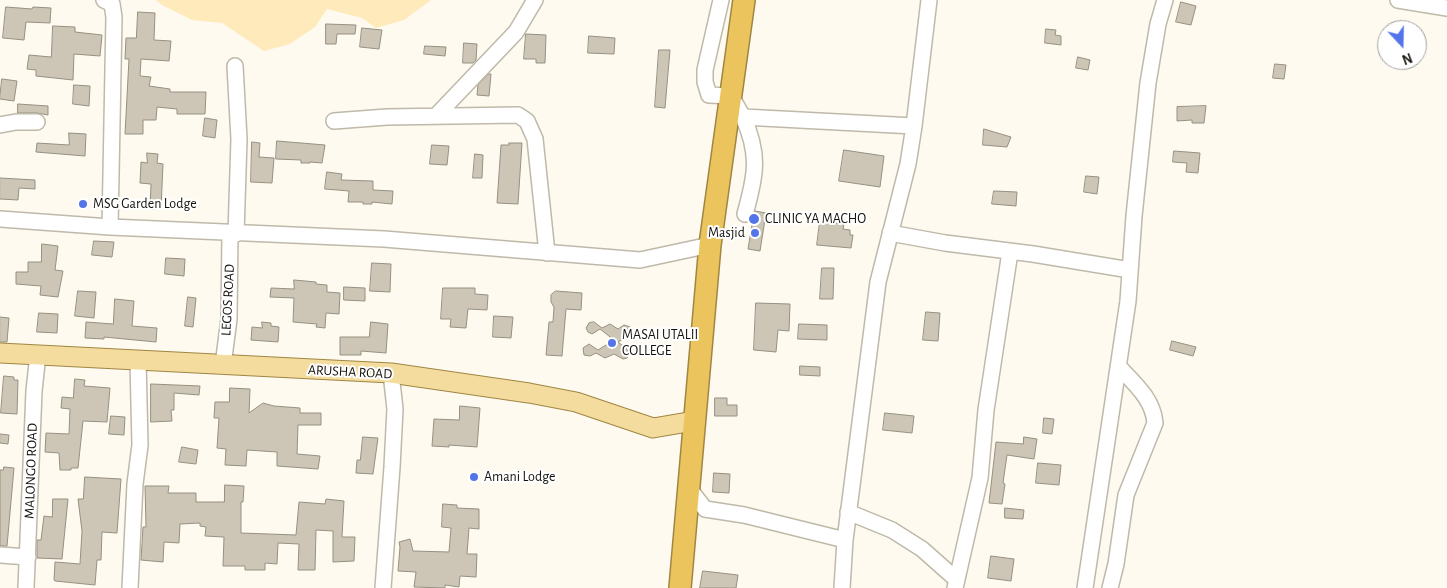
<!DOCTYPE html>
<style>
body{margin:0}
#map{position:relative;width:1447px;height:588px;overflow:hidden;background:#fefaf0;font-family:"Alegreya Sans",sans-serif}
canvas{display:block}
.north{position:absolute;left:1377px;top:20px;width:50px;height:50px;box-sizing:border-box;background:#fff;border:1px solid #a1a09e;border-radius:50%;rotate:159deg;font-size:14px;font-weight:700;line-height:20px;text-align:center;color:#15120d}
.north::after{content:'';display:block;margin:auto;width:18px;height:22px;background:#5475ea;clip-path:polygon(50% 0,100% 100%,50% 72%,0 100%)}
</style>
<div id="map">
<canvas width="1447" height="588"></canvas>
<div class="north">N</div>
</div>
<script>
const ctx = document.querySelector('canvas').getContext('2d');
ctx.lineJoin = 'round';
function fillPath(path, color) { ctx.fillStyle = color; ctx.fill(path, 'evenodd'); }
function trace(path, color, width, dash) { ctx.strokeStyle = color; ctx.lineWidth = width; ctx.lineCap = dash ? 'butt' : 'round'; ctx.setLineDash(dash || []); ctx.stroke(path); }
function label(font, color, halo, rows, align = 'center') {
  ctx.font = font + ' "Alegreya Sans",sans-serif'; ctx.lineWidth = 4; ctx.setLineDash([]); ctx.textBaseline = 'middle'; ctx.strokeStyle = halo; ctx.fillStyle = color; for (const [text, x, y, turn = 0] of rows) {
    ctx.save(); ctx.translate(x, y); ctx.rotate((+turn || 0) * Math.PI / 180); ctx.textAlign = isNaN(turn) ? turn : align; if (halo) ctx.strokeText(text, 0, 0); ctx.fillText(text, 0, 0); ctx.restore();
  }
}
fillPath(new Path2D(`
 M156 0H431L404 20 376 28 362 18 327 9 315 27 290 44 264 51 222 23 192 20 162 5Z`), '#feeaba');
const building = new Path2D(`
 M1181 2 1196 6 1191 25 1176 22Z
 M6 7 32 9 33 7 51 8 50 23 26 22 24 40 3 38Z
 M138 12 155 13 154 40 171 41 169 61 141 59 140 76 151 77 149 86 170 89V92H206L205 114H177V109L157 107 156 120H143V134H125L129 59H125L126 38H136Z
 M326 24 356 25 355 34H337L336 44H326Z
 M53 26 75 27V32L102 35 100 56 74 54 73 80 36 76V70L27 69 29 55 51 57Z
 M362 28 382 30 379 49 360 47Z
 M1046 29 1056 30 1055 35 1061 36V45L1045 43Z
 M526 34 546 35 545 63H536V59H524Z
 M589 36 615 38 614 54 588 53Z
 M464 43 477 44 476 60 473 63H463Z
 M425 46 446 47 445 56 424 54Z
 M659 50H670L665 108 655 107Z
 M1078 57 1090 60 1088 70 1076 68Z
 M1275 64 1286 65 1284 79 1273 78Z
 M489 74H491L489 96 477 95 478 85Z
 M2 79 17 81 14 101 0 99Z
 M74 85 90 86 89 106 73 104Z
 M18 104 48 106V115L37 113H18Z
 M1206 106 1204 123H1192V120L1177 121V107Z
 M205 118 217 120 215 138 203 136Z
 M984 129 1011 137 1007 147 983 145Z
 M69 133 86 134 85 156 36 152 37 143 69 145Z
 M277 141 325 145 322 163 310 162V163H301V160L276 159Z
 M252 142 260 143 259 157 274 158 272 183 251 182Z
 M509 143H522L518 204 497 203 501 145H509Z
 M432 145 449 146 447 165 430 164Z
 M844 150 884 156 880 187 839 181Z
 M1174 151 1200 153 1198 173 1186 172 1187 163 1173 162Z
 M147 153 158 154 157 163 163 164 161 209H150L151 184 140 183 141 162 147 163Z
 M475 154 483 155 482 178H473Z
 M327 172 342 174 341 180 373 181V190L393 191 392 204 372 202V204H363V202H348L349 191 325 189Z
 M1086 176 1099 177 1097 194 1084 192Z
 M0 178 35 180V189L19 188 18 200 0 199Z
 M994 191 1017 192 1016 206 992 204Z
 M755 211 766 213 760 251 748 249 753 219Z
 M820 222 844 224 843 229 850 230V235H853L851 248 817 245Z
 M94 241 114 242 112 257 92 255Z
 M42 244 58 246 55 270 63 271 58 297 40 295 41 286 16 284V272H28V262H41Z
 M166 258 185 259 184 276 165 274Z
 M372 263 391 264 390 292 370 291Z
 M822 268H834L833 299H820Z
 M294 280 316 282V284L327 285V292L340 293 339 314 326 313 325 328 316 327 317 324 293 322 294 298 270 297 271 288 294 289Z
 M344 287 365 288V301L344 300Z
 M443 288H475V294L488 295 487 310 468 309 466 328 450 327 451 319H441Z
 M78 291 96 292 94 318 75 316Z
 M556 291 582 293 581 310 566 309 562 356 546 355 549 322H553L554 307 551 302V295Z
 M188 297 196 298 193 327 185 326Z
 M115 299 134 301 132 326 157 328 156 342 104 337V339L85 338 86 322 113 324Z
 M756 303 790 304 789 331 778 330 776 352 754 350Z
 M926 312 940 313 938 341 923 340Z
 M39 313 58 314 57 333 37 332Z
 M494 316 513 317 511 338 493 337Z
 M0 317 9 318 7 342H0Z
 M262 322 271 323V326L279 327 278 342 251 340 252 327 262 328Z
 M371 322 388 324 386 353 361 351V355H340V337H369Z
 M594 322 602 328 610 324 618 329 624 325 630 327 632 331 630 335 618 342 627 349 629 354 627 358 623 359 614 354 605 358 596 353 590 356 584 355 583 348 589 344 598 350 614 340 600 329 592 334 588 332 586 328 589 323Z
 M799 324 827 325V340L798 339Z
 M1172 341 1196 347 1193 356 1170 350Z
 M800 366 820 367V376L800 375Z
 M4 376 14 377V380H18L17 414 1 413Z
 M75 379 85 380 84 386 110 388 107 422 83 421 78 468H71V470H60L59 453 45 452 46 433 69 434 70 409 61 408 62 397 73 398Z
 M151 384 200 386 199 395 174 393V410H171L172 421 151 422Z
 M230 388 250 389 249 413 263 403 274 406 300 408V413H321V425H298L297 454 320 456 318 469 277 466V452L247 450 246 466 225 465 226 449 217 448 219 418H214L215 402H229Z
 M715 398H727V405H737V416H715Z
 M460 406 480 408 477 447 449 445V447L432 446 434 419 459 420Z
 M885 413 914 416 912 433 883 430Z
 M111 416 125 417 124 435 109 434Z
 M1044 418 1054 419 1052 434 1043 433Z
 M0 434 9 435 8 444 0 443Z
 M363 437 378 438 373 474 356 473 357 460H360Z
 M1024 437 1037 439 1034 459 1007 455 1003 483 1005 484 1002 504 989 503 996 442 1023 444Z
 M182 447 198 450 196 464 179 462Z
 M1038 463 1061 465 1059 485 1036 483Z
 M4 467 14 468 7 546H0V470H3Z
 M714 473 730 474 729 493 713 492Z
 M85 477 121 479 117 533 102 532 101 560H97L95 585 55 581 54 580 55 562 80 564 82 531 78 499H83Z
 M225 485 244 486 243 502H241V533L296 535 299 502 325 504 326 499 344 501 342 537H355L354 561 333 562V531L316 530 315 570H298L299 544 278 543 277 564 265 563V570H245V566H223L224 537 205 536 206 527 200 526V523L180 524 179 543 164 542 163 562 141 560 143 527H146L145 486H169L168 493H196V502H224Z
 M53 499H68L62 559 37 558V540H41L44 516 52 517Z
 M443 504 457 505V508L479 509V529L469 528 467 554H477L476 577 460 576 459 587 445 585V588L414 587 416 572 398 571 400 547 399 542 410 539 413 551 449 552 451 528 442 527Z
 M1005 508 1024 510 1023 519 1005 518Z
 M991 556 1014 559 1011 581 988 578Z
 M703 571 738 575 736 588H700Z`);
fillPath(building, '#cdc6b6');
trace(building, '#969081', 1);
const minor = new Path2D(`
 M104 0 112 4 114 17 110 227
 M721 0 705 70V82L709 95 731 96 743 117 914 126
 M1398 0 1447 8
 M235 66 239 139 236 234
 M436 116 516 32 535 0
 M743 117C760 154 756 175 745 214
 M334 121 387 117 518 115 527 121 535 139 547 253
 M0 125 16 122H37
 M0 219 110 227 384 239 640 260 710 245
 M890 233 945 243 1033 254 1130 270
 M223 365 229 319 230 233
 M688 487 705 509 744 515 845 540
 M848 512 892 530 922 549 957 580
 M0 555 28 557
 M26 588 34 391 38 354
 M130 588 135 484 140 445 138 361
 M383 588 392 467 395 409 391 373
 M842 588 845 540 878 282 908 164 914 126 929 0
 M955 588 980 478 986 410 1010 252
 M1085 588 1128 301 1134 216 1148 83 1158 24 1165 0
 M1110 588 1116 564 1126 495 1155 423C1153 399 1135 384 1119 367`);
const major = new Path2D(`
 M0 353 391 373 529 393 576 402 653 428 694 421`);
const highway = new Path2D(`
 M680 588 710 245 744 0`);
trace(minor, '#bfb9a9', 18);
trace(major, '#a08642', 21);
trace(highway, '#a08642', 24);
trace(minor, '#fff', 15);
trace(major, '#f3dc9e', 19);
trace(highway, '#ebc45e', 21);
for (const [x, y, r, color] of [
 [83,204,5,"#5475ea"],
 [754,219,6,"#5475ea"],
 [755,233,5,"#5475ea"],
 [612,343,5,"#5475ea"],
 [474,477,5,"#5475ea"]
]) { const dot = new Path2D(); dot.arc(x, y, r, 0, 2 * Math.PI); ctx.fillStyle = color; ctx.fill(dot); trace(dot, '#fff', 2); }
label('14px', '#15120d', '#fff', [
 ["MSG Garden Lodge",93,204],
 ["CLINIC YA MACHO",765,219],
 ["Masjid",745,233,"right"],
 ["MASAI UTALII",622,335],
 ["COLLEGE",622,351],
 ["Amani Lodge",484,477]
], 'left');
label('14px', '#15120d', '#fff', [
 ["LEGOS ROAD",228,300,-87],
 ["ARUSHA ROAD",350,372,3],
 ["MALONGO ROAD",31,471,-88]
]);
</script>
